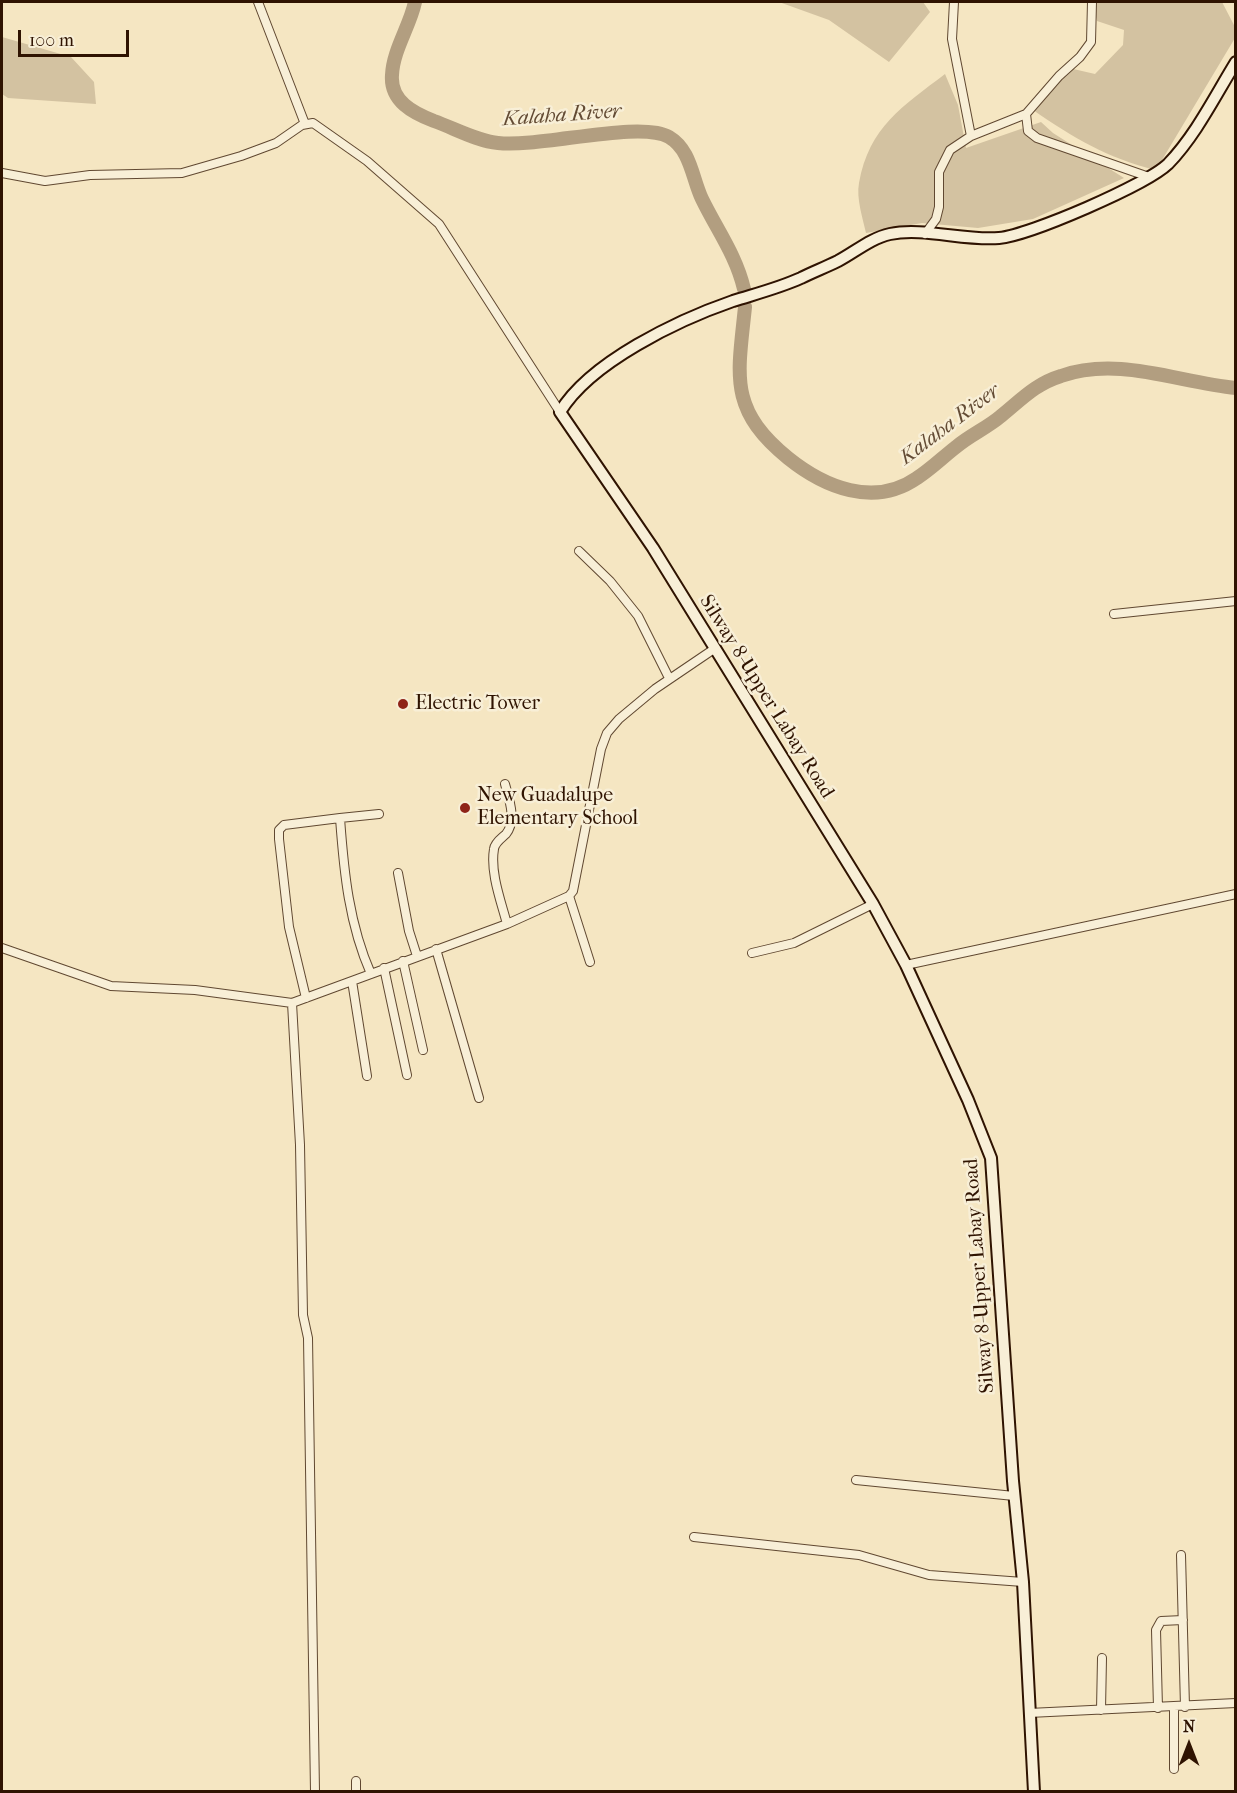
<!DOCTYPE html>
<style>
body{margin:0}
#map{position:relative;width:1237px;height:1793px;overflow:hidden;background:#f5e6c2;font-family:"IM FELL French Canon",serif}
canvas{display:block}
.frame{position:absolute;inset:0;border:3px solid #2f1301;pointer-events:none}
.north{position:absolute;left:1159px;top:1715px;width:60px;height:60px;-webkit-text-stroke:4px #f8efd7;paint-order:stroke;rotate:0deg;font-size:16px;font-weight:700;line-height:24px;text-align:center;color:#2f1301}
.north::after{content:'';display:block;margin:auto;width:21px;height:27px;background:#2f1301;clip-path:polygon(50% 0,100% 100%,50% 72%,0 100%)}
.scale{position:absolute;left:18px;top:30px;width:111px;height:27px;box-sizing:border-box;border:3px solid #2f1301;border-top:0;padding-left:8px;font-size:18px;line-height:21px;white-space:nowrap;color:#2f1301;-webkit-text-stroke:4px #f8efd7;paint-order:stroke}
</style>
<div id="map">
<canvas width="1237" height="1793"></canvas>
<div class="frame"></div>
<div class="north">N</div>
<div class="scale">100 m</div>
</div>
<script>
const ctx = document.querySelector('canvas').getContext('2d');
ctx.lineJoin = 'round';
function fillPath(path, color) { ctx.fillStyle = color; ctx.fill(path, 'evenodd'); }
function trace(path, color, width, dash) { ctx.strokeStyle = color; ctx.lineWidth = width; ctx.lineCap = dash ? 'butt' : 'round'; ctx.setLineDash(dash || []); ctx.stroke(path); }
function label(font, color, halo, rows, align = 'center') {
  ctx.font = font + ' "IM FELL French Canon",serif'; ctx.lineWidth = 5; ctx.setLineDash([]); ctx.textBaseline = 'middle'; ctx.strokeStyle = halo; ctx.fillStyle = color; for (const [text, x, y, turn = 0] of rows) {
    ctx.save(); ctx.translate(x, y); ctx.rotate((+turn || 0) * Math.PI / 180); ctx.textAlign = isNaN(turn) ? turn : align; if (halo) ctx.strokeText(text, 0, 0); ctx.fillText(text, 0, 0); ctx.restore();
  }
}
fillPath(new Path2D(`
 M779 2H923L930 12 889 62 829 20Z
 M1092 2H1222L1235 27V38L1156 170C1107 158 1074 138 1033 110L1069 68 1095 74 1123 45 1124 30 1097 21Z
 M2 37 71 57 94 82 96 104 8 98 2 94Z
 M945 74 958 105 966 148 1041 122 1053 133 1124 178 1033 219 978 228 922 223 866 233C863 219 856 198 859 183 869 127 903 106 945 74Z`), '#d3c2a1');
trace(new Path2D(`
 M415 2C410 26 393 50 392 75 390 101 413 113 434 121 454 128 477 141 498 143 539 148 640 120 669 137 691 150 692 178 702 199 717 230 736 255 744 289
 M745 307C738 376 728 409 788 458 824 487 874 508 917 478 931 469 943 457 956 447 970 435 987 428 1001 416 1021 400 1035 384 1061 376 1118 356 1177 382 1236 388`), '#b29e80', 14);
const minor = new Path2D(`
 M258 2 305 124
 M954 2 952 39 971 136
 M1026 114 1028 131 1037 138 1149 177
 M2 173 45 181 90 175 182 173 241 156 276 143 302 125 313 123 367 161 439 224 560 412
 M925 234 936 219 939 207V172L950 150 971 136 1026 114 1059 76 1080 57 1091 42 1092 2
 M579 551 610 581 638 616 669 678
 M1114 614 1236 601
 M505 784C509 799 517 820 506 834 502 838 495 842 494 849 490 873 501 901 507 924
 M340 818 379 814
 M398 873 409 931 417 956
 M569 896 590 962
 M2 948 111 986 195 990 292 1003 507 924 569 896 573 891 601 749 607 733 619 719 655 689 714 649
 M436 949 479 1098
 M752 953 794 943 873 904
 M403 961 423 1050
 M906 965 1236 894
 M384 968 407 1075
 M352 981 367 1076
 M306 998 289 927 279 839V830L284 825 340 818C344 873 349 924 371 974
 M292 1003 300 1145 303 1315 308 1338 315 1792
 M856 1480 1014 1496
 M694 1537 859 1555 929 1575 1023 1582
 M1181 1555 1185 1707
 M1158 1708 1156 1630 1161 1621 1183 1620
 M1174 1708V1769
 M1101 1710 1102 1658
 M1029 1713 1236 1703
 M356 1781V1792`);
const secondary = new Path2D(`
 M1034 1792 1023 1582 1013 1481 991 1158 968 1100 906 965 873 904 653 548 560 412C590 362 678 320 733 301 755 294 779 288 801 278 813 272 826 267 838 261 855 252 871 238 890 234 923 227 964 241 999 238 1030 235 1146 185 1168 164 1196 135 1215 96 1236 62`);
trace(minor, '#604831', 10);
trace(secondary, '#2f1301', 14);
trace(minor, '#f8efd7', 8);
trace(secondary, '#f8efd7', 10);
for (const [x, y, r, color] of [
 [403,704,6,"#8f2418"],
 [465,808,6,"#8f2418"]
]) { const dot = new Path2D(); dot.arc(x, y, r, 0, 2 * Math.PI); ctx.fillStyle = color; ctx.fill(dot); trace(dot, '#f8efd7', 2); }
label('20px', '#2f1301', '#f8efd7', [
 ["Silway 8-Upper Labay Road",766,697,58],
 ["Silway 8-Upper Labay Road",980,1276,-94]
]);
label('20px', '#2f1301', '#f8efd7', [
 ["Electric Tower",415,704],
 ["New Guadalupe",477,796],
 ["Elementary School",477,819]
], 'left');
label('italic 21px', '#634b34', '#f8efd7', [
 ["Kalaha River",562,116,-4],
 ["Kalaha River",950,425,-37]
]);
</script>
